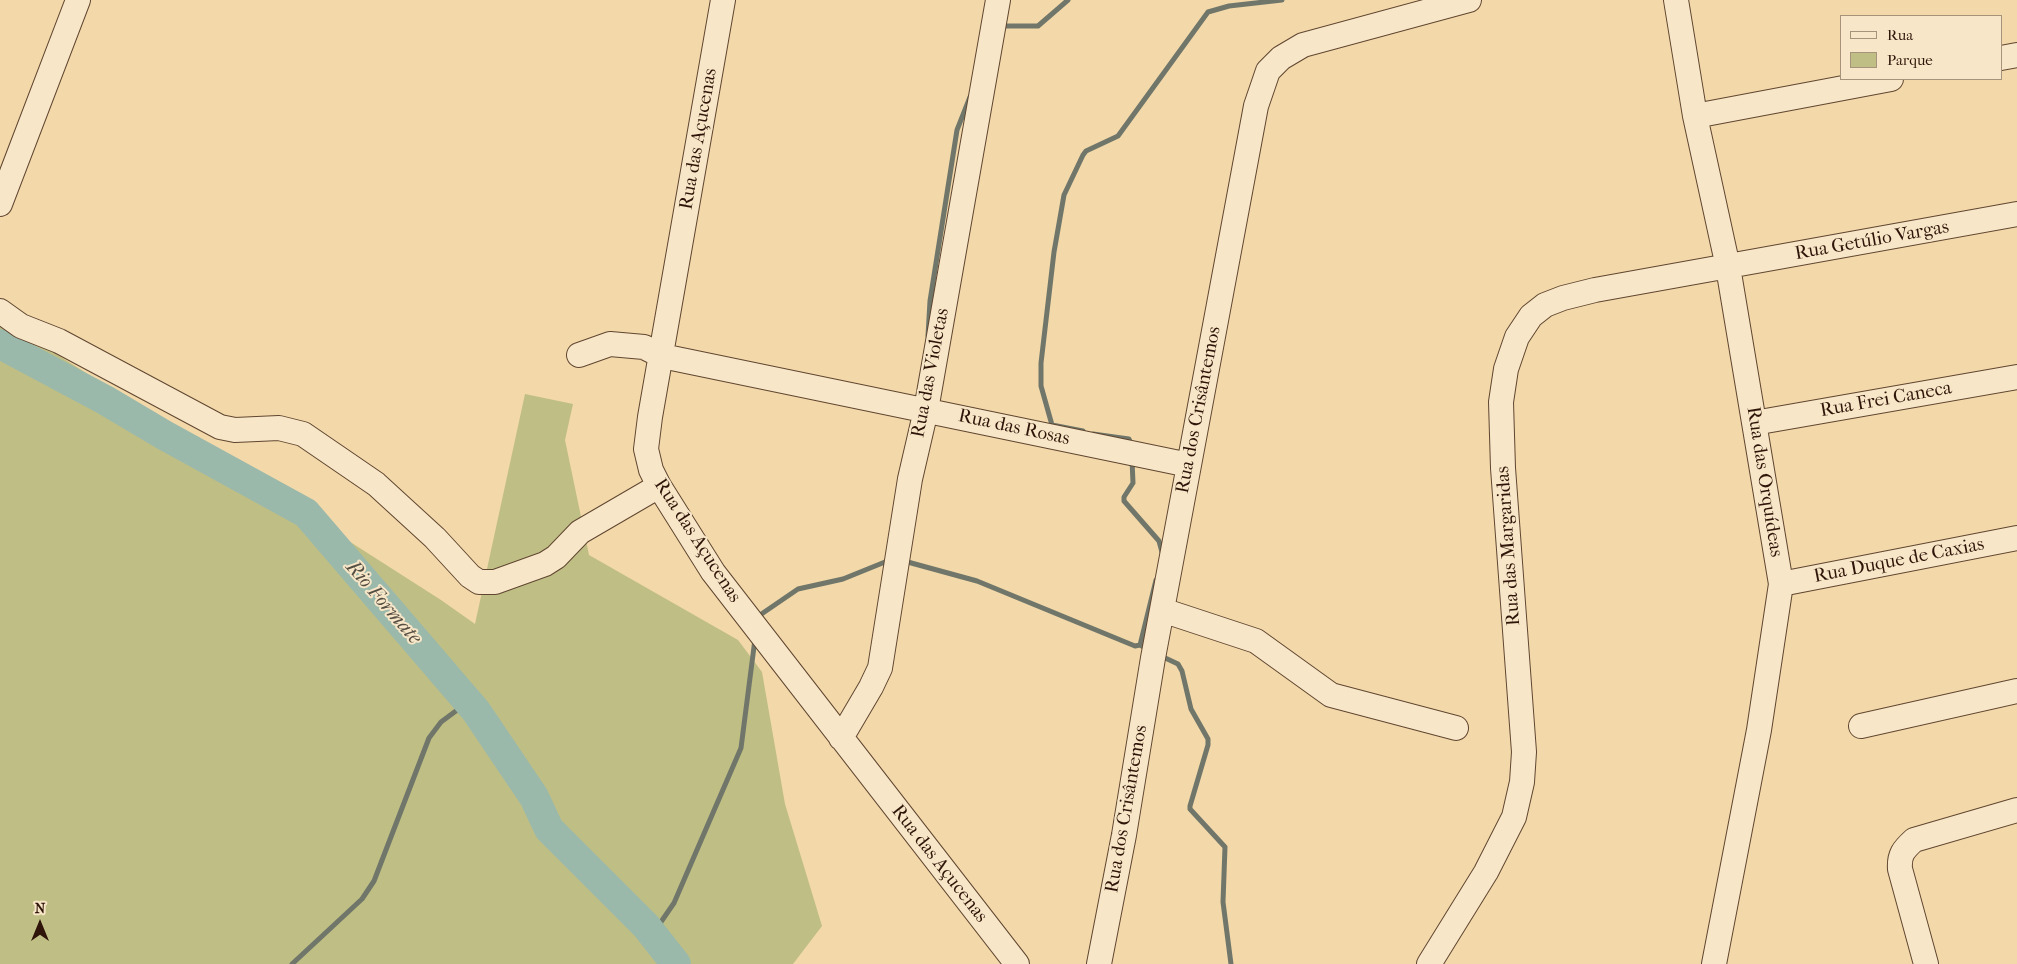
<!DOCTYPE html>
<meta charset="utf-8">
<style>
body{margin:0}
#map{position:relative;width:2017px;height:964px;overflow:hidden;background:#f3d8a9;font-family:"IM FELL French Canon",serif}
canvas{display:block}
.legend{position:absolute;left:1840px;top:15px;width:162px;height:65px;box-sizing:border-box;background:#f7e6c7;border:1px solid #a7927b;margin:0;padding:6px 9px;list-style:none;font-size:15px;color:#2f1509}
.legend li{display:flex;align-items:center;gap:10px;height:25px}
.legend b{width:25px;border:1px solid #a7927b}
.north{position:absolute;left:15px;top:899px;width:50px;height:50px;-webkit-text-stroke:4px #f7e6c7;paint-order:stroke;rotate:0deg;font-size:14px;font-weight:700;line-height:20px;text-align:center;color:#2f1509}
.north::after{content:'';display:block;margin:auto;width:18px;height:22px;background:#2f1509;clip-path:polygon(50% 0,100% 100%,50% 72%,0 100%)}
</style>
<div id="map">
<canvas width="2017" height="964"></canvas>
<ul class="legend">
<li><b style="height:6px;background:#f7e6c7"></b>Rua</li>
<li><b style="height:14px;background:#bfbe85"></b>Parque</li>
</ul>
<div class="north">N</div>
</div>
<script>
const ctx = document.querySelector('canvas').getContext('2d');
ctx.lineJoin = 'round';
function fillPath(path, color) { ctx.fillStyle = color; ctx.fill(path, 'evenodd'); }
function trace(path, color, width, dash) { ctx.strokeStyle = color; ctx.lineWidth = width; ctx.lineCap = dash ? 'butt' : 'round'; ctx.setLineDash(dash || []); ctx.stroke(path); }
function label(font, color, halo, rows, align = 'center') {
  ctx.font = font + ' "IM FELL French Canon",serif'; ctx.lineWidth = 4; ctx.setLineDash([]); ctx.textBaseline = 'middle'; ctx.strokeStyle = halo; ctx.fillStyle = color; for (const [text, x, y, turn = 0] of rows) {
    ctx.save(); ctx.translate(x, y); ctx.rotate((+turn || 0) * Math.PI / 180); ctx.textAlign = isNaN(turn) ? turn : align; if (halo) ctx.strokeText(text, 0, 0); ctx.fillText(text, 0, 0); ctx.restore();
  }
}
fillPath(new Path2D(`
 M0 318 441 600 475 624 525 394 573 404 565 440 589 555 738 640 762 672 785 804 822 926 793 964H0Z`), '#bfbe85');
trace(new Path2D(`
 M1001 26H1038L1068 0
 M928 336 930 301 957 130 970 97
 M1083 431 1052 425 1041 386V363L1054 252 1064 195 1083 155 1086 151 1118 136 1208 12 1229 6 1282 0
 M1093 434 1129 439 1132 446
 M1132 460 1133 483 1124 497V501L1159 541 1162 552
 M904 561 977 581 1135 646 1140 645 1149 650
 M759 618 760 615 798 589 843 579 885 562H890
 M1140 645 1156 580
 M1161 656 1178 664 1182 671 1191 709 1208 739V745L1190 806V809L1225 847 1223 902 1231 964
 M652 935 674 903 741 748 755 639
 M292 964 362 899 374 881 429 738 441 722 468 702`), '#70776a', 5);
trace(new Path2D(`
 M0 344 105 400 164 435 306 513 476 711 534 797 549 829 646 926 676 964`), '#9bb9ab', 30);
const minor = new Path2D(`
 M723 0 650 417 646 449 651 470 659 486 713 572 1017 964
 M1676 0 1695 116 1728 267 1781 584 1759 730 1714 964
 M2001 58 2017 55
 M1695 116 1891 79
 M0 204 78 0
 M0 311 21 326 59 341 220 427 235 430 279 428 303 434 376 484 435 538 470 576 479 582H495L545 564 556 557 580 532 659 486
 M579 355 610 344 644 347 662 356 1189 465
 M1754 423 2017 377
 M1781 584 2017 538
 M1162 610 1256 641 1331 695 1456 728
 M1861 726 2017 691
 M841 738 871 687 880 668 910 479 926 410 998 0
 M1099 964 1124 835 1153 658 1256 106 1268 71 1281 58 1303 45 1469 0
 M1429 964 1486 872 1514 817 1522 782 1524 752 1503 468 1501 402 1506 369 1517 337 1531 316 1545 305 1563 298 1595 290 2017 214
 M1926 964 1900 869C1899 855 1903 850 1914 840L2017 810`);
trace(minor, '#604631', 26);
trace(minor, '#f7e6c7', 24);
label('19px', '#2f1509', '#f7e6c7', [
 ["Rua das Açucenas",699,139,-80],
 ["Rua Getúlio Vargas",1872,241,-10],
 ["Rua das Violetas",931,373,-79],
 ["Rua Frei Caneca",1886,400,-10],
 ["Rua dos Crisântemos",1199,410,-79],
 ["Rua das Rosas",1014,428,12],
 ["Rua das Orquídeas",1764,482,81],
 ["Rua das Açucenas",697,541,57],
 ["Rua das Margaridas",1509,546,-94],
 ["Rua Duque de Caxias",1899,561,-11],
 ["Rua dos Crisântemos",1127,809,-80],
 ["Rua das Açucenas",939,864,52]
]);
label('italic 20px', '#554e42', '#f7e6c7', [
 ["Rio Formate",383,603,49]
]);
</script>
